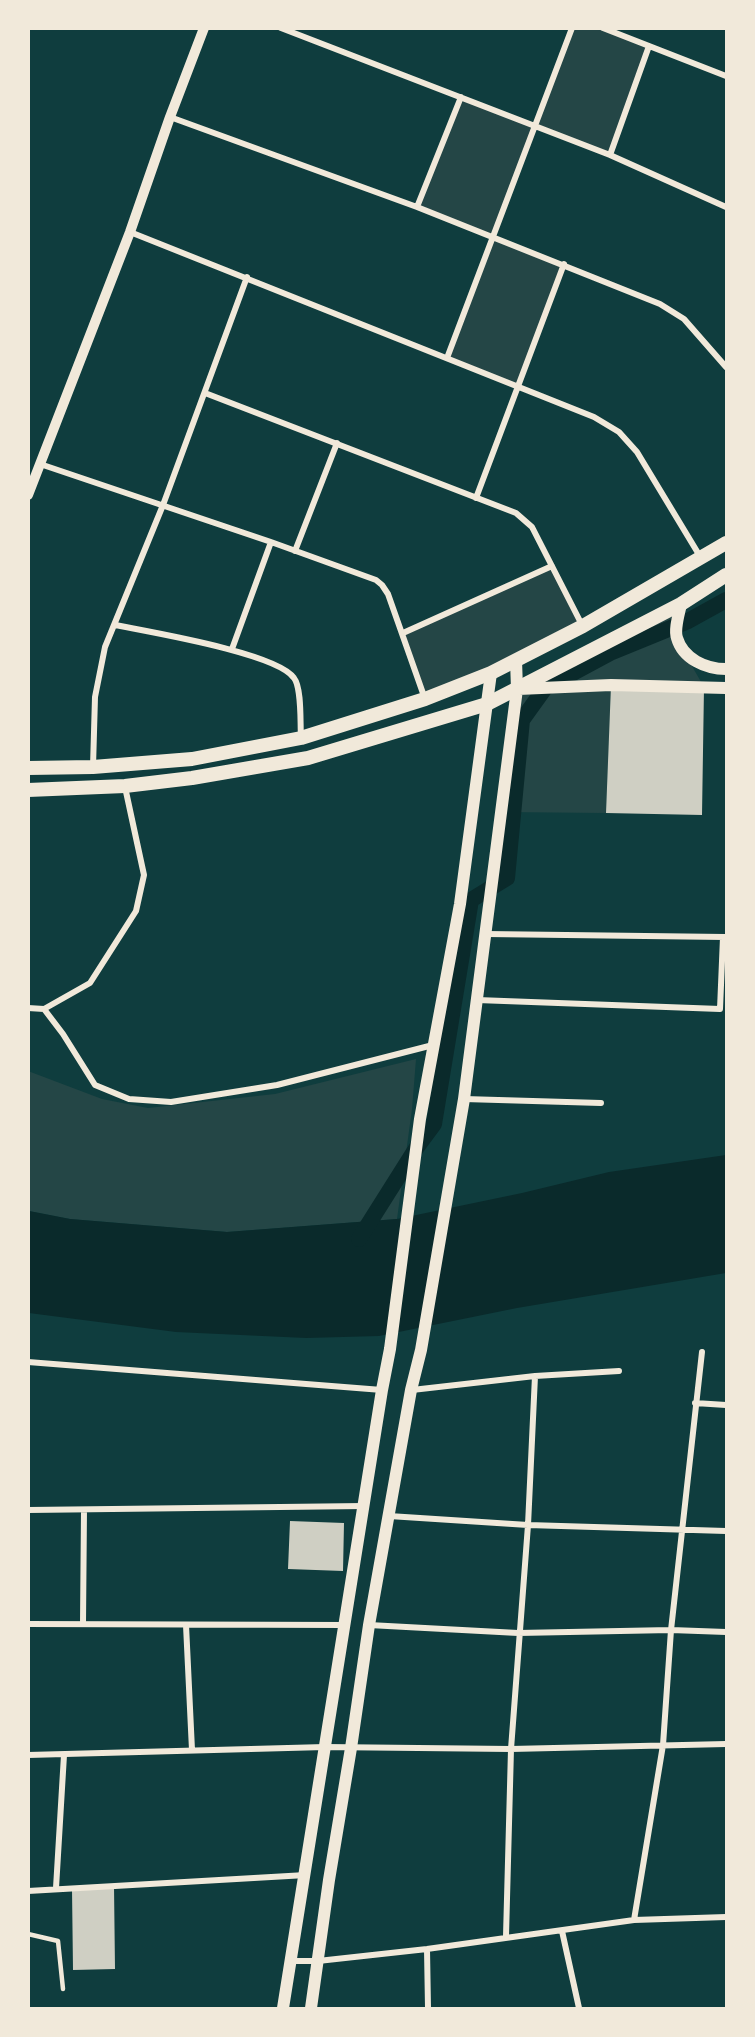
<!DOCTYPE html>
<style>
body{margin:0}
#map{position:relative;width:755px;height:2037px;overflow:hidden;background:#0f3d3e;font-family:"Fira Sans",sans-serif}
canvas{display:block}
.frame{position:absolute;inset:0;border:30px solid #f1e9da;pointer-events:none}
</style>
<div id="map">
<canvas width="755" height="2037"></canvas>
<div class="frame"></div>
</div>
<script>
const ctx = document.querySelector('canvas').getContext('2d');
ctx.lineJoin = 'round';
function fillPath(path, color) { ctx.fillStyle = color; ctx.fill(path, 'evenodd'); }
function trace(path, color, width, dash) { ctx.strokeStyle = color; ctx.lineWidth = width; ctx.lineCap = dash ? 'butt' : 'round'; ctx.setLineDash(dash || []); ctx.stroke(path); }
fillPath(new Path2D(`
 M572 29H603L649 46 610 155 536 126 493 237 564 264 517 386 447 358 493 237 417 207 461 97 535 126Z
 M552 566 583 626 425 699 403 633Z
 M681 604 674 635 704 687 611 686 606 813 501 812 517 689 579 685 572 661Z
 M416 1059 412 1109 397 1219 227 1232 70 1219 29 1211 28 1071 102 1099 148 1108 275 1094Z`), '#244646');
fillPath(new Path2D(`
 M726 1155V1273L517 1308 379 1336 306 1338 176 1332 29 1313V1211L70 1219 227 1232 397 1219 522 1193 609 1172Z`), '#0a2a2b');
trace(new Path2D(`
 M359 1239 417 1147 434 1124 471 900 507 878 522 720 545 688 612 652 688 621 726 600`), '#0a2a2b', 16);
fillPath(new Path2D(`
 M611 685 704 687 702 815 606 813Z
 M290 1521 344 1523 343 1571 288 1569Z
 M114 1886 115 1969 73 1970 72 1889Z`), '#cfcfc3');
trace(new Path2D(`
 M28 1934 58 1941 63 1989`), '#f1e9da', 4.5);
trace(new Path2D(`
 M281 28 610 155 726 207
 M603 28 726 76
 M170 117 417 207 660 304 684 319 726 367
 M610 155 649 46
 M417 207 461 97
 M130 232 594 417 619 432 637 452 701 558
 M447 358 572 28
 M205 393 516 513 532 527 582 625
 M40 464 271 542 376 580 382 585 388 594 425 699
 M476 498 564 264
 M295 551 337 443
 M115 625C149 632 277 653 294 678 302 688 300 723 301 737
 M403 633 552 566
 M232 649 271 542
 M93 767 95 697 105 647 163 505 247 277
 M486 934 725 937
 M477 1000 720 1009 723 937
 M28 1008 44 1009 90 983 136 911 144 875 125 787
 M44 1009 63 1034 95 1085 129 1099 171 1102 277 1085 433 1045
 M464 1099 601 1103
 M28 1362 382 1390
 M412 1390 535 1376 619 1371
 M695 1403 726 1405
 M28 1510 364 1506
 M389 1516 528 1525 726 1531
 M83 1623 84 1510
 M28 1624 345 1625
 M186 1625 192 1750
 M369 1625 518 1633 671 1630 726 1632
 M28 1755 325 1747 511 1749 726 1744
 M56 1888 64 1755
 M28 1891 306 1875
 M634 1920 663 1745 671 1630 702 1352
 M562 1931 579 2008
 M506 1936 511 1749 528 1525 535 1376
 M427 1949 428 2008
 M291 1961H318L427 1949 634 1920 726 1917`), '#f1e9da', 6);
trace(new Path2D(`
 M28 495 130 232 170 117 204 28`), '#f1e9da', 10);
trace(new Path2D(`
 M681 604C679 614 674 629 677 638 683 659 706 669 726 669
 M518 689 611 685 726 688
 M283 2008 382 1390 390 1349 420 1119 460 904 491 673
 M311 2008 329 1880 351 1748 369 1625 411 1390 421 1350 464 1099 517 689 516 660`), '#f1e9da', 12);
trace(new Path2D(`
 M28 768 93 767 192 759 301 738 425 699 491 673 583 626 726 543
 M28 790 125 786 192 778 308 758 487 704 681 604 726 575`), '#f1e9da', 14);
</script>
